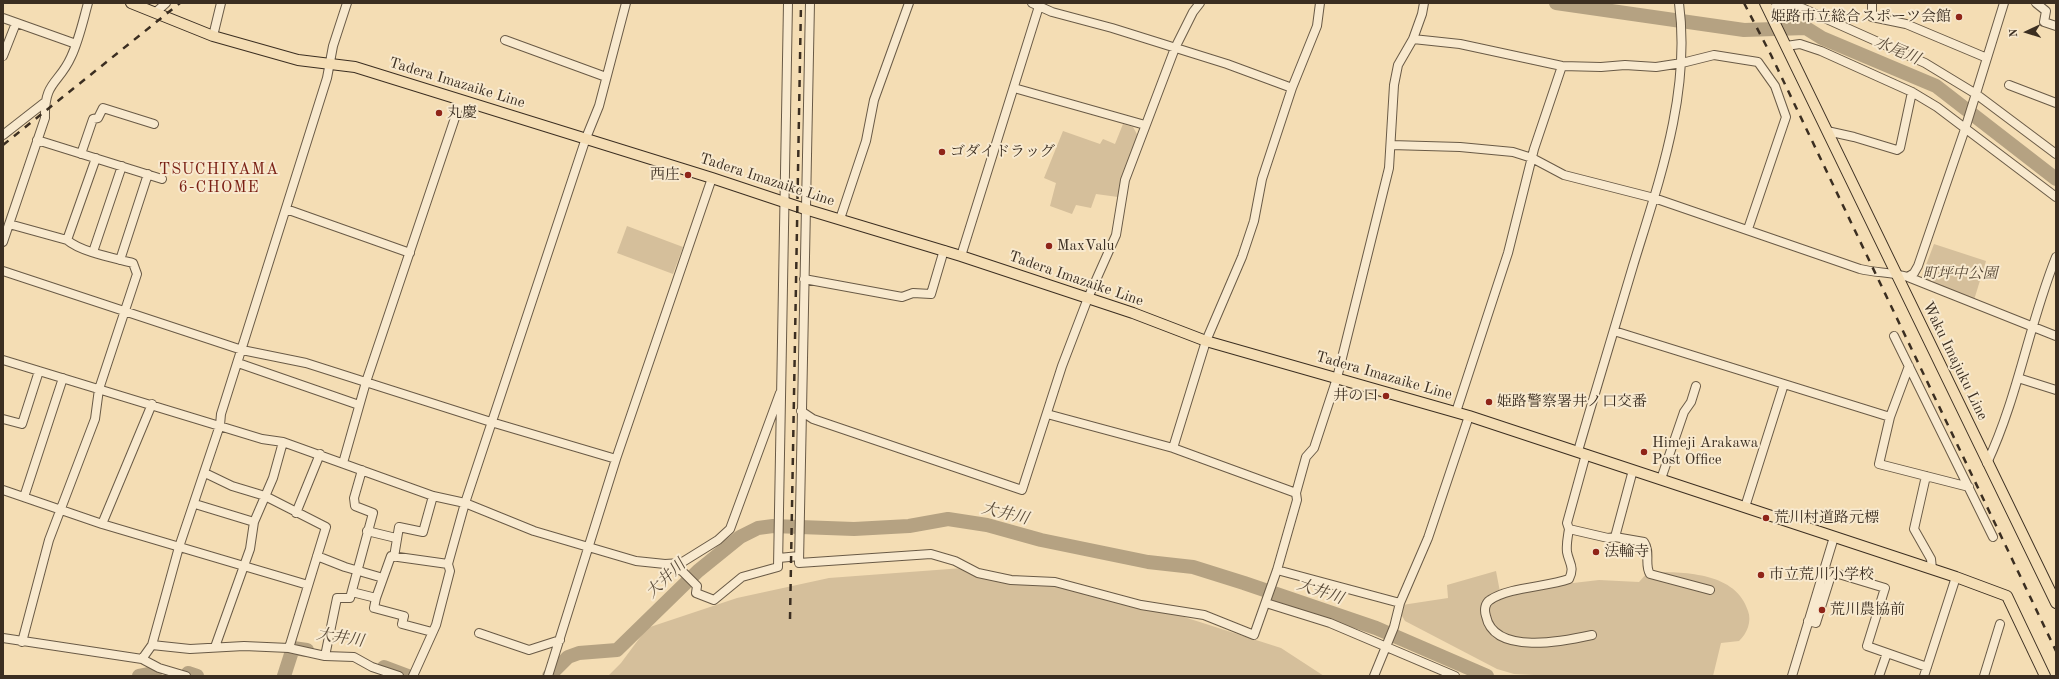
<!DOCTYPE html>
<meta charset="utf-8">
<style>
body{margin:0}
#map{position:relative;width:2059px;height:679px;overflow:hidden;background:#f4ddb4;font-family:"Old Standard TT",serif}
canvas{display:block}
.frame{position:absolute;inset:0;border:4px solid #3b2e21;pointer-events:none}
.north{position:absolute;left:2007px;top:12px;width:40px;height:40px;-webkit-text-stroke:3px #f8e9ce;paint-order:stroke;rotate:266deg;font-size:11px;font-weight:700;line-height:16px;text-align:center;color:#3b2e21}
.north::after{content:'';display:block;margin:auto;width:14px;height:18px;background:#3b2e21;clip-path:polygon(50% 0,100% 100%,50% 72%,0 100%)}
</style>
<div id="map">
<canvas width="2059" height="679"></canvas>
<div class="frame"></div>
<div class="north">N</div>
</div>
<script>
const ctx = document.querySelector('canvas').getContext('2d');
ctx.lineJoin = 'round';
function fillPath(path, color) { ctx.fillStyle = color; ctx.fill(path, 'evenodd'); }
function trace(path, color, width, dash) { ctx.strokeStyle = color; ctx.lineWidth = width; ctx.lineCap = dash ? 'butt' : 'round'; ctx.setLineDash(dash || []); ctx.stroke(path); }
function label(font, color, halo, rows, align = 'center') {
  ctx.font = font + ' "Old Standard TT","Noto Serif JP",serif'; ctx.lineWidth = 4; ctx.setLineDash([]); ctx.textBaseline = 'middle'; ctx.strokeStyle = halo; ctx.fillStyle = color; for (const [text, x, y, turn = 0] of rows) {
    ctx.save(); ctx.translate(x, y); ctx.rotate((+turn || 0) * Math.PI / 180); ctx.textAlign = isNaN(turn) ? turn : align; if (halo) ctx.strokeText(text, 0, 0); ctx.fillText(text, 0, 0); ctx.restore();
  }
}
fillPath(new Path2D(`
 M1123 124 1133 127 1138 136 1121 181 1118 197 1096 194 1091 208 1076 205 1072 214 1050 206 1056 183 1044 178 1063 131 1100 144 1103 139 1115 144Z
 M627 226 683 247 673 274 617 253Z
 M1934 244 1986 261 1974 300 1923 280 1921 278Z
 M963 568 1084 585 1281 648 1324 676H608L621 663 647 628 737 598 829 578Z
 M1496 571 1501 597 1556 585 1599 580 1639 582 1648 572C1681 572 1736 571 1748 611 1752 621 1747 634 1739 641L1721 643 1713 676H1553L1514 674 1497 669 1405 621 1402 616V605L1448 598 1447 585Z`), '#d5bf9b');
trace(new Path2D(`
 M1556 3 1744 30 1806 28 1822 38 1936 86 2056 179
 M384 667 408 676
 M188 673 197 676
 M139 676 155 673
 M284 676 293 648 307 650
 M549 676 568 657 579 653 617 650 698 571 740 537 758 528 773 526 854 529 909 526 948 519 987 525 1041 540 1148 562 1193 567 1244 583 1376 628 1487 676`), '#b5a282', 14);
const minor = new Path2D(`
 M810 3 799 563 931 554 955 561 978 573 1011 580 1055 582 1141 605 1204 615 1254 635 1277 570 1297 500 1296 493 1306 457 1314 448 1337 378 1389 168 1394 85 1398 65 1413 39 1422 14 1424 3
 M1032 3 1052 12 1112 28 1227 64 1292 88
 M1872 3V17L1906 24 1987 58
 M2036 3 2046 11 2044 22 2056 26
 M1769 10 1776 7 1802 8 1925 63 1976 94 2056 154
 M155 13 166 3
 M3 18 76 44
 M213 36 221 3
 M1413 39 1460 44 1562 66 1601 67 1625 65 1656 67 1682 63 1714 55 1758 62 1775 86 1786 117 1748 229
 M505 40 606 77
 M1786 46 1800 44 1821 51 1912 92 1937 107 2056 197
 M3 56 16 23
 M2009 85 2056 103
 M1014 88 1145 125
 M1827 131 1854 137 1897 150 1900 148 1912 92
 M3 135 44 103
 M37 140 162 179
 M1391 145 1460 147 1513 152 1532 158 1564 175 1654 198 1860 269C1876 273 1892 272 1908 277L1914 273 1918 266 1965 129 2004 3
 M81 154 93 119 98 118 103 108 154 124
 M286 209 410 253
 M840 219 866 141 874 100 909 3
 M9 224 67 240
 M3 242 45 118C44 81 59 84 71 57 79 40 83 21 88 3
 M93 252 122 166
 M961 256 1040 3
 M120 260 148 174
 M3 271 242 350 306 363 491 422 616 459
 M1908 277 2056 336
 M804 279 902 297 913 293 931 294 944 250
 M1614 331 1890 417
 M1894 336 1993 537
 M3 360 262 439 283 442 433 496 465 503 534 531 636 561 665 564 681 563 718 540 730 529 780 393
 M238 363 359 405
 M1909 366 1890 417 1879 464 1969 487
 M2018 378 2056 390
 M801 411 813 419 1022 490 1062 366 1088 298 1116 235 1125 180 1175 48 1193 12 1200 3
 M1456 412 1508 253 1534 149 1562 66
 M1047 414 1173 448 1296 493
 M3 419 22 424 39 371
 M1173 448 1206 341 1242 257 1254 221 1262 179 1292 88 1317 26 1320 3
 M1578 451C1596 389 1615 327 1633 266 1659 181 1691 93 1679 3
 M1586 454 1567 523 1569 529 1608 538 1615 537 1633 470
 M343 463 366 382 461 100
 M1987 463C2018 397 2029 324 2056 257
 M205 473 232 486 265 496 326 527 289 648
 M1926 476 1914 529 1931 559 1932 569
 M1661 479 1684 412 1691 402 1696 386
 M3 490 102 524 308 585
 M24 497 63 378
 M195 504 254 522
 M1745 507 1784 384
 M296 513 320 454
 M102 524 152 404
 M1569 529C1568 536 1566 544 1567 552 1569 563 1575 567 1569 579 1547 587 1509 587 1490 600 1485 603 1484 610 1486 616 1494 656 1565 641 1592 635
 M367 531 396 538
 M1615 537 1644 542C1651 552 1644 565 1650 574L1710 590
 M317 556 345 567 383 578
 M394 557 399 527 423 532 433 496
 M779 558 799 556
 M672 564 673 568 682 571 697 586 696 593 714 600 742 577 778 567 788 3
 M1277 570 1400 603
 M352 592 376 598
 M1266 603 1330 623 1455 676
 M1808 621 1816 623 1832 572 1885 588 1867 646 1927 667
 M432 632 402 624 404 616 374 608 376 598 391 556 448 564
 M479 633 529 650 560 640
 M3 638 142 659 159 668 186 676
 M22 642 49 540 95 419 99 389 137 274 133 263C114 258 81 252 67 240L96 158
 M152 645 190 649 244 646 289 648 325 656 354 657 372 667 399 676
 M215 647 250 549 254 522 273 478 283 442
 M325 656 337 598H350L373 513 355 506 354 498 362 470
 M142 659 152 645 179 547 220 425 221 414 327 78 333 46 347 3
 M413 676 436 625 450 571 448 564 465 503 586 138 599 106 626 3
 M548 676 616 459 712 178
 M1374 676 1394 627 1400 603 1428 538 1469 416
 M1792 676 1834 537
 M1879 676 1887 653
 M1924 676 1956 577
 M1984 676 2000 624`);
const major = new Path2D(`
 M131 3 213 36 298 60 355 67 712 178 805 209 961 256 1133 313 1206 341 1469 416 1956 577 2007 596 2045 676
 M1765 3 2056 603`);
trace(minor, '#695a46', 10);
trace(major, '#3b2e21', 12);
trace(minor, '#f8e9ce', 8);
trace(major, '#f4ddb4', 10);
trace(new Path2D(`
 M1744 3 1771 55 2056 651
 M3 145 180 3
 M790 619 801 3`), '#3b2e21', 2.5, [7, 7]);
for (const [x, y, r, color] of [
 [1959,17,4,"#8f2418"],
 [439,113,4,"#8f2418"],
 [942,152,4,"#8f2418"],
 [688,175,4,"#8f2418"],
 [1049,246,4,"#8f2418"],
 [1386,396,4,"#8f2418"],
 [1489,402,4,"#8f2418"],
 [1644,452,4,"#8f2418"],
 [1766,518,4,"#8f2418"],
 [1596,552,4,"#8f2418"],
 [1761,575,4,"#8f2418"],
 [1822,610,4,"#8f2418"]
]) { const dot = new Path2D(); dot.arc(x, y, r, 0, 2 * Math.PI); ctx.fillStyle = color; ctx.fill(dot); trace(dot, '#f8e9ce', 1.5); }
label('15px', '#3b2e21', '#f8e9ce', [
 ["姫路市立総合スポーツ会館",1951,17,"right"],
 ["丸慶",447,113],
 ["ゴダイドラッグ",950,152],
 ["西庄",680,175,"right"],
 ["MaxValu",1057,246],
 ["井の口",1378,396,"right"],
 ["姫路警察署井ノ口交番",1497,402],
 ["Himeji Arakawa",1652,443],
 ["Post Office",1652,460],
 ["荒川村道路元標",1774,518],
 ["法輪寺",1604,552],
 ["市立荒川小学校",1769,575],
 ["荒川農協前",1830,610]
], 'left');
label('15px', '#3b2e21', '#f8e9ce', [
 ["Tadera Imazaike Line",457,83,17],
 ["Tadera Imazaike Line",767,180,18],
 ["Tadera Imazaike Line",1076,279,19],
 ["Waku Imajuku Line",1955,361,64],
 ["Tadera Imazaike Line",1384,376,16]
]);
label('italic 15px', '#5a4b39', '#f8e9ce', [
 ["町坪中公園",1960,274]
]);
label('italic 16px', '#5a4b39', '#f8e9ce', [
 ["水尾川",1897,51,23],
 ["大井川",1005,514,14],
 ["大井川",666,579,-44],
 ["大井川",1320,592,19],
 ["大井川",340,638,9]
]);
ctx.letterSpacing = '1px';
label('16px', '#7a1f14', '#f8e9ce', [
 ["TSUCHIYAMA",219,170],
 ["6-CHOME",219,188]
]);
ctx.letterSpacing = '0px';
</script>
